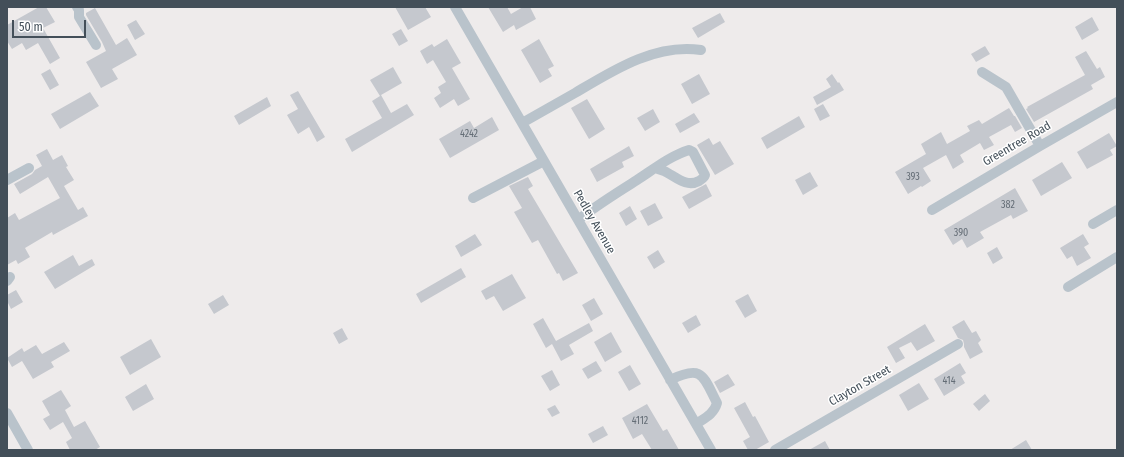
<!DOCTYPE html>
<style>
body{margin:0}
#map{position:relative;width:1124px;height:457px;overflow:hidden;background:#eeebeb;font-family:"Fira Sans Condensed",sans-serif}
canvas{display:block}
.frame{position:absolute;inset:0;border:8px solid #434f59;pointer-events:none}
.scale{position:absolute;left:12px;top:20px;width:74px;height:18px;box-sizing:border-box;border:2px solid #434f59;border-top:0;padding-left:5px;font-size:12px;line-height:14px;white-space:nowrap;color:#434f59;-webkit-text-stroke:3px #fff;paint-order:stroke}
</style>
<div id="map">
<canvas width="1124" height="457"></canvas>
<div class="frame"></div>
<div class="scale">50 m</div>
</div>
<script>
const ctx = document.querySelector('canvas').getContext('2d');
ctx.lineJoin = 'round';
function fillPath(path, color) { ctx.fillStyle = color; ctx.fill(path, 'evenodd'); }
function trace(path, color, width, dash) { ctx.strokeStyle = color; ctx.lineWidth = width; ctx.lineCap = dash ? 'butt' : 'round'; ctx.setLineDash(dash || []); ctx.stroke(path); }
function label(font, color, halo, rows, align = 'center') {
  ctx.font = font + ' "Fira Sans Condensed",sans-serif'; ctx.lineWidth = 3; ctx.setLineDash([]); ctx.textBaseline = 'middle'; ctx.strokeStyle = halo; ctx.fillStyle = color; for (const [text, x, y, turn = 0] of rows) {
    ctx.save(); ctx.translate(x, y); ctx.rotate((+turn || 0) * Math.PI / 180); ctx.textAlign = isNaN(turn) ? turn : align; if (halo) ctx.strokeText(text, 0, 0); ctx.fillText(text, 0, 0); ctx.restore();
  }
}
fillPath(new Path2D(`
 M39 7H46L55 22 43 28 60 58 50 64 38 43 26 50 22 43 12 49 7 41V25Z
 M395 7H425L431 17 408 30Z
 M488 7H507L511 14 523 7H530L536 19 516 30 514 25 503 32Z
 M95 8 116 45 127 38 137 55 112 69 118 79 101 88 86 62 106 51 102 42 86 15V13Z
 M720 13 725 22 698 38 692 28Z
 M1092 17 1099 30 1082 40 1075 27Z
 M136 20 145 34 135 40 127 25Z
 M401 29 408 41 399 46 392 34Z
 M447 39 461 63 452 68 470 99 458 106 454 99 440 108 434 98 441 93 438 87 446 82 433 60 427 64 420 51 432 44 434 47Z
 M539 39 554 66 548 69 552 76 540 83 521 50Z
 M985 46 990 54 976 62 971 54Z
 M1086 51 1097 69 1100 67 1105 77 1091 85 1093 89 1034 122 1026 109 1028 108 1027 107 1085 75 1075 57Z
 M393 67 402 83 381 95 391 113 407 104 414 115 352 152 345 139 382 118 372 101 380 96 370 80Z
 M50 69 59 85 50 90 41 74Z
 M699 74 710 94 692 104 681 84Z
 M832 74 838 83 839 82 844 90 817 105 813 97 831 87 826 79Z
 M298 91 325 137 317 142 309 127 298 134 287 115 298 109 290 95Z
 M90 92 99 106 60 129 51 114Z
 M267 97 271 106 239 125 234 116Z
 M587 99 605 129 589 139 571 108Z
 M823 104 830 116 820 121 814 109Z
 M1009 108 1014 116H1015L1022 128 1015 132 1011 125 989 137 994 145 984 150 980 143 960 155 964 162 953 169 946 155 923 168 931 181 922 187 921 186 908 194 895 172 926 154 921 144 941 132 947 144 970 131 967 126 979 120 982 124Z
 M653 109 660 122 645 131 637 118Z
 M694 113 700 122 680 133 675 124Z
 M799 116 805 127 767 149 761 138Z
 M492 117 499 130 450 158 439 139 470 121 474 128Z
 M1109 133 1117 146 1110 150 1113 155 1087 169 1077 152Z
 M709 138 713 145 720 141 734 164 715 175 697 145Z
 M629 146 634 156 622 162 624 167 597 182 590 169Z
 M47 149 53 160 62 155 68 166 66 167 74 180 64 186 78 210 83 207 88 216 53 235 52 232 25 248 30 257 18 264 16 260 7 265V218L15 213 19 220 60 198 48 177 20 194 14 184 32 174 35 170 42 166 36 155Z
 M1062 162 1072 178 1041 196 1032 180Z
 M810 172 818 186 803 195 795 180Z
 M528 177 533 186 528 189 578 273 563 281 559 273 557 274 538 240 532 243 514 212 522 208 509 186Z
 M706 184 712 196 689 209 682 197Z
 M1015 188 1028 211 1013 219 1011 215 980 232 984 238 967 248 962 239 953 245 944 230Z
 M655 203 663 218 648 226 640 211Z
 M630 206 637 219 626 226 619 213Z
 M475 234 482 245 461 257 455 246Z
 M1083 234 1089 244 1084 247 1091 258 1077 266 1072 256 1067 259 1060 248Z
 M997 247 1003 258 993 264 987 253Z
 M658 250 665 262 654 269 647 257Z
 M73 255 79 266 92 259 95 265 55 289 44 272Z
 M461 268 466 277 421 303 416 294Z
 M512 274 526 298 503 311 494 296 486 300 481 291Z
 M16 290 23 302 11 309 7 301V295Z
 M748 294 757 311 745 318 735 301Z
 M223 295 229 305 214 314 208 304Z
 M594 298 603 314 591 321 582 305Z
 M696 315 701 325 688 333 682 323Z
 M543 318 556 341 589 323 593 331 569 345 574 354 561 361 552 344 546 348 533 324Z
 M964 320 972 333 976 331 981 340 978 343 983 352 970 359 964 347V344L963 340 958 338 952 327Z
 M925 324 935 341 917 351 911 342 899 348 905 358 896 363 887 347Z
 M342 328 348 339 339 344 333 333Z
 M611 332 622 352 605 362 594 342Z
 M151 339 161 357 130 375 120 357Z
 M64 342 70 351 51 362 54 367 33 379 22 361 12 367 7 358 22 348 24 352 36 345 42 354Z
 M596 361 602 371 588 379 582 369Z
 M960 363 966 373 961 376 965 383 944 396 934 379Z
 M630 365 641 384 629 391 618 372Z
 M552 370 560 385 550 391 541 376Z
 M728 374 735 385 720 393 714 382Z
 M919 383 929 399 908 411 899 395Z
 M146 384 154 399 133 411 125 397Z
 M61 390 71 406 65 410 74 427 85 421 100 447 95 450H70L66 442 72 438 63 422 50 430 43 419 50 415 42 401Z
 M985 394 990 401 979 411 973 404Z
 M745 402 753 417 755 416 769 442 755 450H748L743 441 750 437 734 408Z
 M647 404 663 431 667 429 679 450H652L642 434 633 439 622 418Z
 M555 405 560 413 552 417 547 409Z
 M603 426 608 435 593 443 588 434Z
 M1026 440 1032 450H1010Z
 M825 441 830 450H809Z`), '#c5c8ce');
trace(new Path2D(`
 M77 7 79 10V17L96 45
 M455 7 711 450
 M982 72 1006 87 1040 146
 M522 123C540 113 557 103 575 93 612 71 655 43 701 50
 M7 180 29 168
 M473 198 544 161
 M932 210 1040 146 1117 102
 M578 220C597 205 617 193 637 180 654 169 670 156 689 150L693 152 705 175C704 178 702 179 699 181 686 188 675 176 664 171 661 170 658 169 655 168
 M1093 224 1117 210
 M7 281 10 277
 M1068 287 1117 257
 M670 380C703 364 703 376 717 403 714 414 705 418 696 424
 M7 413 28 450
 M775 450 958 344`), '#b9c3cb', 10);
label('10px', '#646d76', null, [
 ["4242",469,134],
 ["393",913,177],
 ["382",1008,205],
 ["390",961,233],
 ["414",949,381],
 ["4112",640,421]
]);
label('12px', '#434f59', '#fff', [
 ["Greentree Road",1017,144,-30],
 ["Pedley Avenue",594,222,60],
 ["Clayton Street",860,386,-30]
]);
</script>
